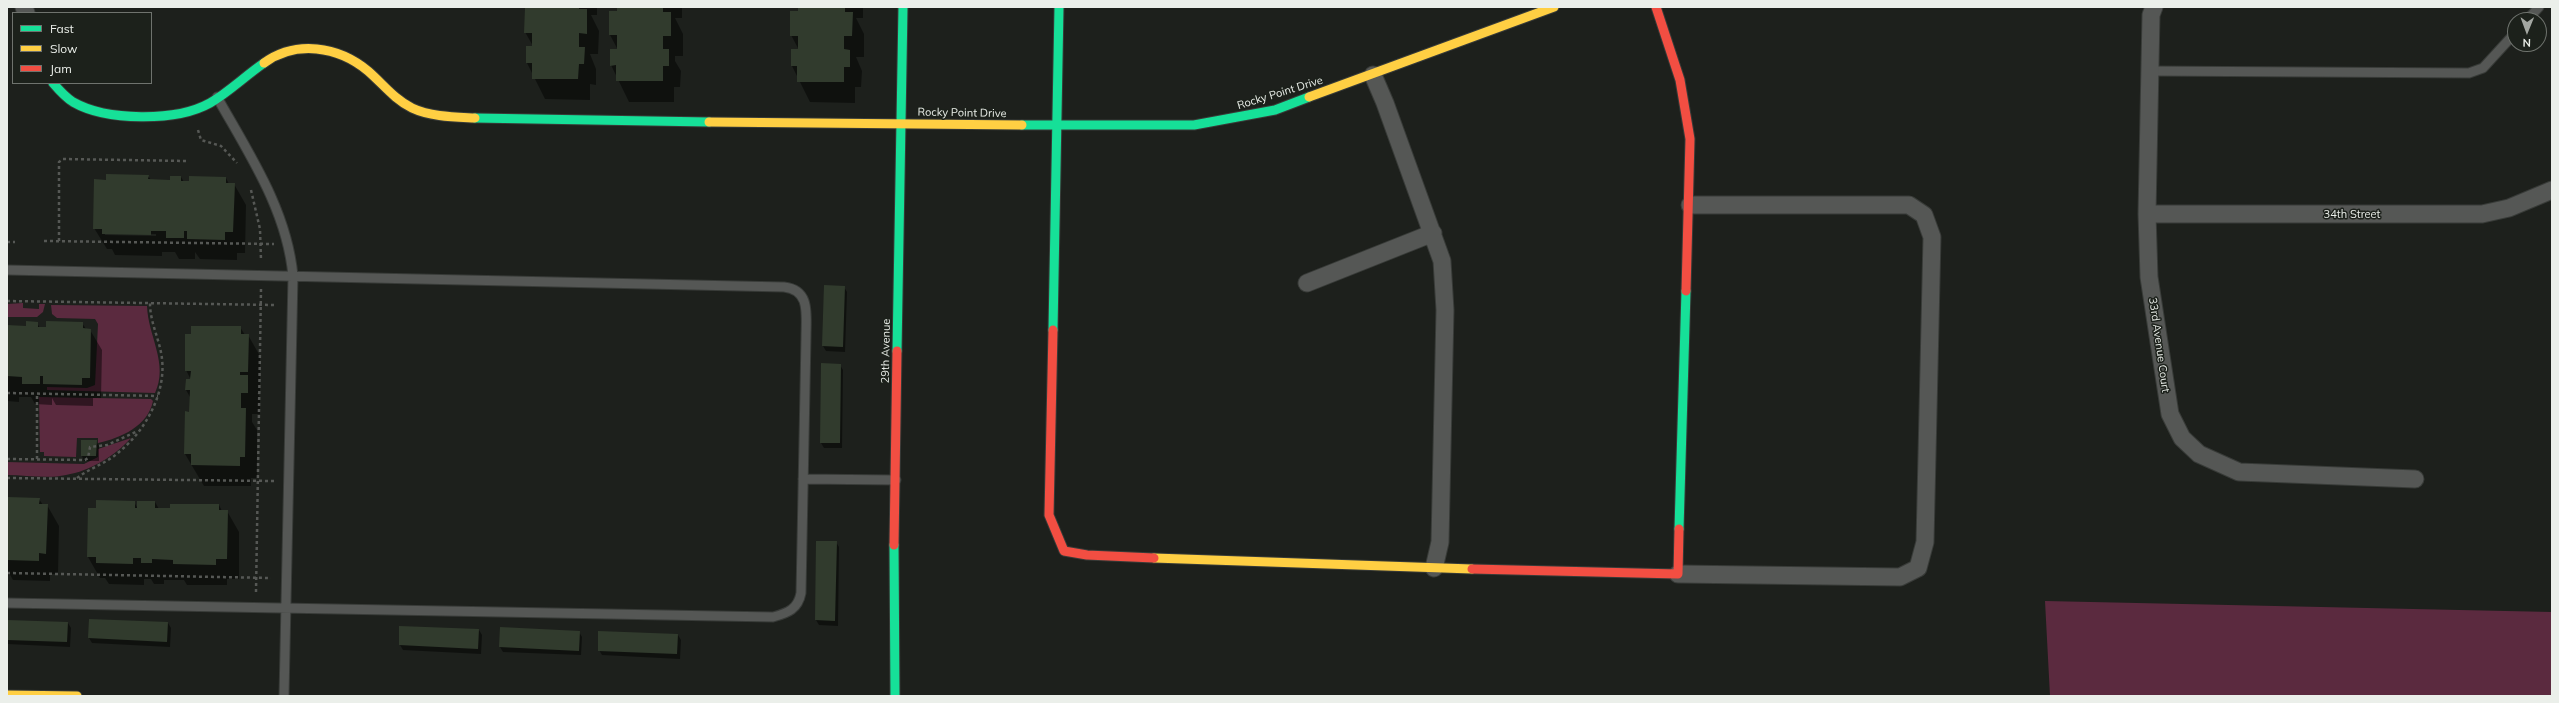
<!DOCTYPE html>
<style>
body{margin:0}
#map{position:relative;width:2559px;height:703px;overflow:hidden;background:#1d201c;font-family:Mulish,sans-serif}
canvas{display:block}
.frame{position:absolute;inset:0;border:8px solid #ebefea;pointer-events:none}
.legend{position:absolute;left:12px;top:12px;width:140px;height:72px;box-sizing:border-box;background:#1c211b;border:1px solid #6f736e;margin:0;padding:5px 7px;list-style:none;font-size:12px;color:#ebefea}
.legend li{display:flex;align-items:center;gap:8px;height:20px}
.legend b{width:20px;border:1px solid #6f736e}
.north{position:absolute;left:2507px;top:12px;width:40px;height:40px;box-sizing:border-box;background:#1c211b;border:1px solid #6f736e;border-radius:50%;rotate:181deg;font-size:11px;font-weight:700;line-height:16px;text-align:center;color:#ebefea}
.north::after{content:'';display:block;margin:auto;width:14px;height:18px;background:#a3a7a2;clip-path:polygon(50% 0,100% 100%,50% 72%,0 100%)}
</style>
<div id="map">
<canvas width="2559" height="703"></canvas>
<div class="frame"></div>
<ul class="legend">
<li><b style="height:5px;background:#16e098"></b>Fast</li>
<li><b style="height:5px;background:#ffcf43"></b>Slow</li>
<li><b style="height:5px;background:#f24e42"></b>Jam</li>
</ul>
<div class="north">N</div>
</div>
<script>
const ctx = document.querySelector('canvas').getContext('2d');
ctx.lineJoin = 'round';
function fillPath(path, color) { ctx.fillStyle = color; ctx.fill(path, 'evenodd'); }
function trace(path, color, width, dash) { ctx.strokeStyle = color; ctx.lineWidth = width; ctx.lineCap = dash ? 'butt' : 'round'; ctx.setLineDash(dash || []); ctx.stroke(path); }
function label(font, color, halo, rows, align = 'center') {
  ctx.font = font + ' Mulish,sans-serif'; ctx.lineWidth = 3; ctx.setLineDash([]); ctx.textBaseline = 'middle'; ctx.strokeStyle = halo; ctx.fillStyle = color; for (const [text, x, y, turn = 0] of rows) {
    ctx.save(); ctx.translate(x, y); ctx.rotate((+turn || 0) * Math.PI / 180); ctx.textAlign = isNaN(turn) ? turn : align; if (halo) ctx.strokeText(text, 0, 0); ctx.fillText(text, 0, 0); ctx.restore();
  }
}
fillPath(new Path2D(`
 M23 303V308L39 309V304H45L43 312 37 317H7V304Z
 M51 305 147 306C148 336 169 364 155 393L47 390V387L87 388 95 385 98 324 95 319 57 318 52 314Z
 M39 397 151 399 153 401C148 426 121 438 98 443V438H77L76 457 44 456V452H40Z
 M131 438C115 456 90 471 66 475 48 479 26 475 7 475V462L84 464 98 457V449Z
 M2045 601 2552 612V696H2050Z`), '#5b2a3f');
fillPath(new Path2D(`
 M534 7H597V15H591L599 31 598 54H590L596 69V85L590 84V100L545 99 527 63 533 46 525 32Z
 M618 7H682V18H675L683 34V56H675V61L681 71 680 87H674V102H629L611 65 618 50 610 35Z
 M799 7H863V18H856L864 34V57H856L862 71 861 87H855V103L810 102 792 66 799 50 791 35 799 12Z
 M148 176 151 180 171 181 181 177 184 182 226 178 229 184H234L246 205 245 253H237V260L200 259 195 252V259H179L175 252H162V256L115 255 112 249H107L94 228 107 181ZM105 233 156 234V236L105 235Z
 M825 286 844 287 847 292 845 352 826 351 823 346Z
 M37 323 40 328 82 323 86 329 90 330 102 350 101 398H93V406L56 405 52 398V405L35 404 31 397H19V402L7 401V326L27 327Z
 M240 327 245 335H248L260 356V393H257L260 397V414H252V422L257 430V478H251V486H204L185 454 190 413V397L186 390 187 380H191L186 370Z
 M840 365 843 370 842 448H824L821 443Z
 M96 441 99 446V461H84L82 456Z
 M7 498 39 499 43 505H47L59 526 58 574H50V581L13 580 9 573 7 580Z
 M134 502 138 509 155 502 159 509 219 505 222 511H227L239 532V579H227V585H187L184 580H164V584H154L151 579H144V585L109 584 105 578H100L88 557Z
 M817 542H836L839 547 838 626 819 625 816 620Z
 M90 620 168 623 171 628 170 647 92 643 89 638Z
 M7 621 68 623 71 628 70 647 7 644Z
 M400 627 479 630 482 635 481 654 403 650 400 645Z
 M579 632 582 637 581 655 503 652 500 647Z
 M678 635 681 640 680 659 602 655 599 650Z`), '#0007');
fillPath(new Path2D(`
 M533 7H579V9H587V34L579 33V47H585L584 64H579L578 79H532V63H526V46H532V33H524L525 8Z
 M617 7H663V12H671V36H663V49H669V66H663V81H616V65L610 66V49H617V35H609V11H617Z
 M798 7H845V12H853L852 36H844V49L850 50V67H844V82H797V66H791V49H798V36H790V11H798Z
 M106 174 149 175 148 179 170 180V176H181V181H189V176L226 177V183H235L233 232H225V240L187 239V231H184V238H166V231H151V235L102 234V229H93L94 179 106 180Z
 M824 285 845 286 843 347 822 346Z
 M26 321 38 322V327H46V321L83 322V328L91 329 90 378H82V385L43 384V376H40V384H22V377L7 376V325L26 326Z
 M191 326H241V334H249L248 372H240V375H248V393H241V408H246L245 457H240V466L191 465V454H184L185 411 189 412 190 390H185L186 379H190L191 371H185V334H191Z
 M821 363 841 364 840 443H820Z
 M81 440H97L96 456H81Z
 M7 497 40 498 39 504H48L46 554 39 553V561L7 560Z
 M96 500 135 501V508H137V501H155V508H170V504H219V510H228L227 559H216V565L173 564V560L152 559V563H141V558H133V564L96 563V557H87L88 508H96Z
 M816 541H837L835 621 815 620Z
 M89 619 168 622 167 642 88 638Z
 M7 620 68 622 67 642 7 640Z
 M399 626 479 629 478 649 399 645Z
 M500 627 580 631 579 651 499 647Z
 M598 631 678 634 677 654 598 651Z`), '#313b2d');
const lane = new Path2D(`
 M2527 20 2539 7
 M2148 71 2469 73 2483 68 2515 33
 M217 97C249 154 287 210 293 276L284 696
 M7 270 784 287C811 290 806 315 806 337L801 593C798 609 788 613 773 617L7 603
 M803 479 896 480`);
const street = new Path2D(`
 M24 7 26 13
 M2154 7 2151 15 2147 214 2149 277 2170 414 2182 438 2199 454 2239 472 2415 479
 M1373 75 1385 103 1442 261 1445 310 1440 542 1434 568
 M2147 214H2482L2509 208 2552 190
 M1307 283 1433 233
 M1678 574 1900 577 1918 568 1925 542 1932 237 1924 215 1909 205H1690`);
const fast = new Path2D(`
 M53 83C59 90 65 97 73 102 106 121 176 122 210 103 229 92 245 76 264 63
 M475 118 709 122
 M1022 125H1194L1275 110 1309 97
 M1053 330 1059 7
 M897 351 903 7
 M1679 529 1686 291
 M894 545 895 696`);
const slow = new Path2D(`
 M264 63C296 40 338 46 368 71 383 84 394 99 412 108 431 117 455 117 475 118
 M1309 97 1554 7
 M709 122 1022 125
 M1154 558 1472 569
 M7 695 77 696`);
const jam = new Path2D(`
 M1656 7 1680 80 1690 139 1686 291
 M1053 330 1049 515 1064 551 1087 555 1154 558
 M894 545 897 351
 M1472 569 1678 574 1679 529`);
trace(lane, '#383b38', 11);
trace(street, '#383b38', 19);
trace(fast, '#383b38', 11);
trace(slow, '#383b38', 11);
trace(jam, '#383b38', 11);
trace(new Path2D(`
 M198 130 201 140 221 146 237 163
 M251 190 260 229 261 260
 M44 241 274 244
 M59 241V162L63 159 187 161
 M7 242H15
 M7 301 276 305
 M7 393 158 396
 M7 459 85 460 88 458 90 447 107 445 138 431
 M37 459V394
 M7 478 274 481
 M77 478C90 468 107 463 119 452 145 431 166 394 162 359 160 340 150 323 150 303
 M7 573 271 578
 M256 592 261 289`), '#565855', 2.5, [3, 3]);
trace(lane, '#555755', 9);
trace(street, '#555755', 17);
trace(fast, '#16e098', 9);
trace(slow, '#ffcf43', 9);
trace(jam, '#f24e42', 9);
label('11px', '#ebefea', '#1c211b', [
 ["Rocky Point Drive",1280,93,-17],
 ["Rocky Point Drive",962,113,1],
 ["34th Street",2352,215],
 ["33rd Avenue Court",2159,345,82],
 ["29th Avenue",886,351,-89]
]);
</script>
